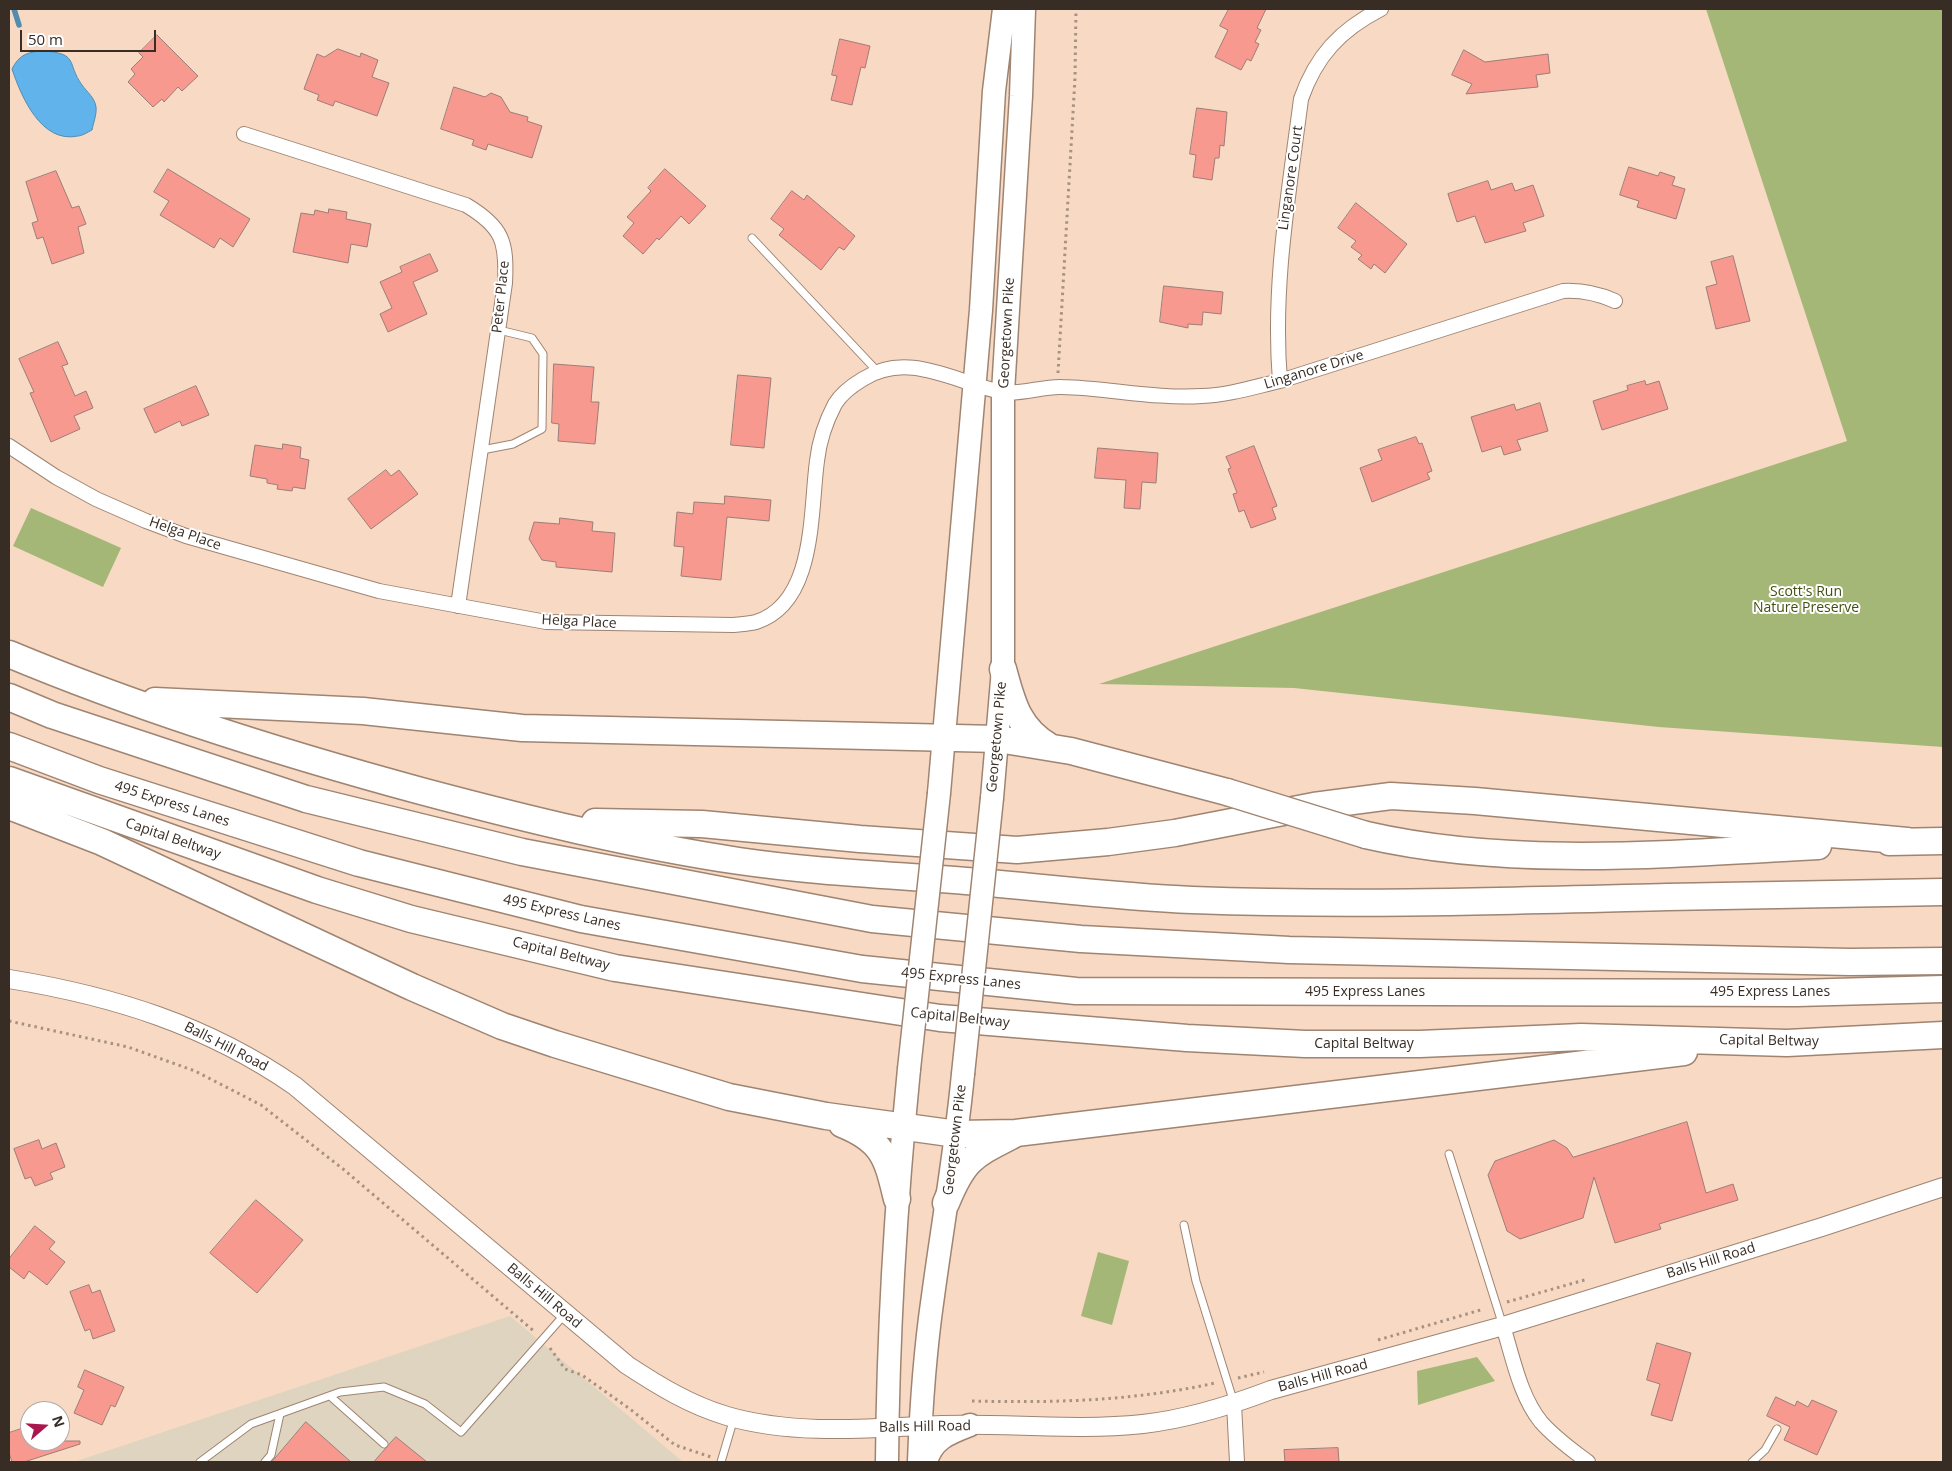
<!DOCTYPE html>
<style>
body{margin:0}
#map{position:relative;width:1952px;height:1471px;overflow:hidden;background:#f7d9c4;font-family:"Open Sans",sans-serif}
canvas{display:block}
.frame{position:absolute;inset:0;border:10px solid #382d25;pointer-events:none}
.north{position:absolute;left:20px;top:1401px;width:50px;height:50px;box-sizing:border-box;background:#fff;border:1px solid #afaba8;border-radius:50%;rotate:71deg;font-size:14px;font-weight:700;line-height:20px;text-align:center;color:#382d25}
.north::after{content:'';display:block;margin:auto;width:18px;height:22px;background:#aa174d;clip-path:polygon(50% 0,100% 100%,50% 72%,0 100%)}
.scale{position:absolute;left:20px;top:30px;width:136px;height:22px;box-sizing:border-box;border:2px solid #382d25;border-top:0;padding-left:6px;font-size:15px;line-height:18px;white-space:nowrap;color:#382d25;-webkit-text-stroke:4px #fff;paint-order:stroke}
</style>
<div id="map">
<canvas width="1952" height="1471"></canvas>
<div class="frame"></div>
<div class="north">N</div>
<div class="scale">50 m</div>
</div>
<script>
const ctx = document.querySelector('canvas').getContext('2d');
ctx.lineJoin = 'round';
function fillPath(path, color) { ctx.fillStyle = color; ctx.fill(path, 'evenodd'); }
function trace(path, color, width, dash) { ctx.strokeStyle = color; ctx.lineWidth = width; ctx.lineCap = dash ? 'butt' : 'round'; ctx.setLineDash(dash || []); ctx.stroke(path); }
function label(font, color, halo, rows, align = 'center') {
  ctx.font = font + ' "Open Sans",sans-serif'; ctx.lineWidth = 4; ctx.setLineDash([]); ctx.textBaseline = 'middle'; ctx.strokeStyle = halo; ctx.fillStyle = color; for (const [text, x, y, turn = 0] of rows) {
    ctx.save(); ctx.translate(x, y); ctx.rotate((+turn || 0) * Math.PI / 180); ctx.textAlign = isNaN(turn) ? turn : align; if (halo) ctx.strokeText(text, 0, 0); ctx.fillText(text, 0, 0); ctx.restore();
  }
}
fillPath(new Path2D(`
 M510 1316 683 1462H74Z`), '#dfd4c0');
fillPath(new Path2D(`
 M1706 9H1943V747L1659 727 1294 688 1099 684 1847 441Z
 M31 508 121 548 103 587 13 546Z
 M1098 1252 1129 1261 1112 1325 1081 1316Z
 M1477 1357 1495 1381 1418 1405 1417 1371Z`), '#a5b776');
const water = new Path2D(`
 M42 51C80 53 66 63 82 85 87 92 95 98 96 107 97 114 93 124 92 130 88 132 82 136 78 136 41 144 21 96 12 69 19 55 27 52 42 51Z`);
fillPath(water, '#60b4eb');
trace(water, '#548cb0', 1);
trace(new Path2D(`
 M14 9 19 25`), '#548cb0', 5.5);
const building = new Path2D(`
 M1229 9H1266L1257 28 1261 30 1255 42 1259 44 1251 61 1247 59 1241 70 1215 57 1228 30 1220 26Z
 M157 35 198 76 182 91 178 87 164 102 162 99 153 107 128 82 135 74 131 69 143 57 139 53Z
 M840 39 870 46 865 68 861 67 852 105 831 100 837 76 832 75Z
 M338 49 360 57 361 53 378 60 372 77 389 83 377 116 335 101 333 106 317 100 319 95 304 89 317 54 324 57Z
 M1464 50 1485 62 1548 54 1550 73 1536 75 1538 87 1466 94 1472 84 1452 75Z
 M454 87 485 97 491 93 501 97 510 112 528 117 527 121 542 126 532 158 488 144 486 150 472 145 474 140 441 129Z
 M1197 108 1227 112 1224 146 1220 145 1219 158H1215L1212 180 1193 177 1196 155 1190 154Z
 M1629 167 1658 176 1660 172 1675 177 1672 185 1685 189 1676 219 1637 207 1639 201 1620 195Z
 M168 169 250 219 233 247 220 238 214 248 160 215 169 201 154 192Z
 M665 169 706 206 689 224 681 216 659 240 657 238 643 254 623 236 634 223 627 217 651 191 648 188Z
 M56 171 72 208 79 206 86 224 78 227 84 253 52 264 43 237 37 239 32 223 38 221 26 182Z
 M1488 181 1491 190 1512 183 1515 191 1533 185 1544 216 1523 223 1526 231 1485 243 1475 216 1457 222 1448 194Z
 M792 191 804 200 807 195 855 236 844 250 839 247 821 270 779 235 784 229 771 219Z
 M1356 203 1407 244 1385 273 1374 264 1371 269 1358 259 1362 255 1351 247 1356 241 1338 228Z
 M329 209 347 212 346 219 371 224 367 247 351 244 348 263 293 252 301 213 314 215 315 210 328 213Z
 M430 254 438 271 413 282 427 314 388 332 380 314 392 308 380 282 402 272 400 267Z
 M1733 256 1750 321 1716 329 1706 287 1717 284 1711 262Z
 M1164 286 1223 292 1221 314 1203 312 1202 325 1188 324V328L1160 322Z
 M58 342 68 364 62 366 75 396 86 391 93 408 74 416 80 429 51 442 30 393 34 392 19 359Z
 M554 364 594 367 591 402H599L595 444 558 441 559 424 552 423Z
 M738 375 771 378 764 448 731 445Z
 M1645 381 1646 385 1659 381 1668 409 1602 430 1593 401 1628 390 1627 386Z
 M196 386 209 415 182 426 180 421 155 433 144 409Z
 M1540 403 1548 431 1517 440 1521 450 1504 455 1501 446 1482 452 1471 417 1514 404 1516 410Z
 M1416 437 1419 444 1422 443 1432 471 1427 473 1430 479 1372 502 1360 468 1382 460 1378 450Z
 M283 444 301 447 300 458 309 460 305 489 293 487 292 491 277 489 278 485 267 483V479L250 476 255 445 282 449Z
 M1254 446 1277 506 1272 508 1276 519 1251 528 1244 510 1239 512 1233 494 1237 493 1228 469 1231 468 1226 457Z
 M1098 448 1158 453 1156 483 1142 482 1140 509 1124 508 1126 480 1095 478Z
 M386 470 391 476 399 470 418 494 371 529 348 499Z
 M725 496 771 500 769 521 727 517 721 580 681 576 684 547 674 546 677 512 693 514 694 502 724 504Z
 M560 518 593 522 592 531 615 533 612 572 556 567V562L542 560 529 539 534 522 559 524Z
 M1687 1122 1706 1193 1733 1184 1738 1200 1659 1224 1661 1229 1615 1243 1594 1177 1583 1218 1520 1239 1507 1231 1488 1175 1495 1161 1554 1140 1567 1148 1573 1157Z
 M39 1140 42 1149 56 1143 65 1167 50 1173 53 1179 35 1186 31 1177 25 1179 14 1149Z
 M256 1200 303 1240 257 1293 210 1253Z
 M35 1226 55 1242 49 1249 65 1262 47 1285 29 1271 24 1279 9 1267V1259Z
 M89 1285 92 1293 100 1290 115 1331 93 1339 90 1329 85 1331 70 1292Z
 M1657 1343 1691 1353 1672 1421 1651 1415 1660 1384 1647 1380Z
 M85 1370 124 1387 115 1407 111 1405 102 1425 74 1413 84 1390 78 1387Z
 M1776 1397 1795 1406 1797 1401 1808 1407 1812 1400 1837 1411 1817 1455 1784 1440 1790 1427 1767 1416Z
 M306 1422 351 1462H272Z
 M30 1426V1441H80V1444L24 1462H12L9 1453V1433Z
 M396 1437 427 1462H374Z
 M1338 1448 1339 1462H1285L1284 1450Z`);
fillPath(building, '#f7998e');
trace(building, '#9e7c78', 1);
const service = new Path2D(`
 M752 238 878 372
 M482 450 513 444 542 429 543 354 532 338 499 330
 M1449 1154 1503 1326
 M1184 1225 1196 1281 1234 1403
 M330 1396 384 1444
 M200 1462 251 1424 340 1392 384 1387 425 1404 461 1432 565 1314
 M265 1462 271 1455 280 1414
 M721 1462 734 1418
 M1752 1462 1765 1450 1777 1429`);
const minor = new Path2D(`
 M244 134 466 205C503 227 507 242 505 283L458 606
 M1280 381C1272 286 1289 193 1301 99 1316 56 1340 30 1381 9
 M9 446 56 477 96 499 146 521 186 536 379 591 546 622 733 625C740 624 749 624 756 622 816 603 810 512 817 461 819 443 826 421 835 404 841 394 853 385 863 379 909 350 956 383 1002 392 1021 395 1043 386 1062 387 1108 388 1155 399 1202 396 1229 395 1254 387 1280 381L1563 291C1582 290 1597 293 1615 301
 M1503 1326C1513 1358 1520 1396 1541 1422 1555 1438 1572 1450 1588 1462
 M1234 1404 1237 1462`);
const tertiary = new Path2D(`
 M9 979C113 996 207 1025 295 1086L627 1365C659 1386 690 1405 727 1416 796 1436 872 1428 942 1425 1009 1423 1076 1431 1143 1424 1187 1419 1229 1406 1271 1390L1503 1326 1822 1227 1943 1187`);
const primary = new Path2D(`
 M939 793 981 310 994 91 1004 9
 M992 798 1003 669V392L1021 96 1024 9
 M887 1462C888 1330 896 1200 909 1069
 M919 1462C921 1407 925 1351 933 1296 943 1222 956 1148 963 1074
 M926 1462C932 1439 949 1433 970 1425`);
const motorway = new Path2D(`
 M9 654C143 710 281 753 421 791 526 819 632 845 739 861 814 872 890 875 966 881 1041 887 1116 897 1192 900 1351 906 1508 901 1667 897 1759 895 1851 894 1943 892
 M1003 669C1012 702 1018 729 1050 747
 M9 697 52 715 306 799 522 852 872 919 1081 939 1289 950 1850 962 1943 961
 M155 701 363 711 522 728 998 739 1071 751 1227 792
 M9 746 99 780 359 863 581 919 862 969 1076 991 1797 993 1943 989
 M9 780 317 890 411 919 615 968 940 1018 1187 1038 1305 1044H1420L1581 1037 1787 1043 1943 1035
 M9 806 102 842 412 987 502 1026 555 1044 729 1097 826 1116 957 1134 1016 1133 1684 1052
 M595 822 702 824 860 839 1017 850 1108 842 1175 833 1314 806 1391 796 1475 801 1907 841
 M1366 835C1509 868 1671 854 1818 846
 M1889 842 1943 841
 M842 1124C884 1141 887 1158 897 1199
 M946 1203C964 1159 972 1156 1013 1135`);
trace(service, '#9f8471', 9);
trace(minor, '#9f8471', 16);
trace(tertiary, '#9f8471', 20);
trace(primary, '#9f8471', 25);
trace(motorway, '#9f8471', 29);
trace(new Path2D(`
 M1058 373 1075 78 1076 9
 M9 1021 128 1047 195 1071 261 1105 343 1169 535 1332
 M1507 1302 1588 1279
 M1378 1340 1484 1309
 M550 1348 565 1369 582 1375 630 1409 675 1445 711 1457
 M1238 1378 1264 1372
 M972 1401C1054 1403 1134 1401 1215 1383`), '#a79181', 3, [2.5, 4]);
trace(service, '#fff', 7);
trace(minor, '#fff', 14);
trace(tertiary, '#fff', 18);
trace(primary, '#fff', 22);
trace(motorway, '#fff', 26);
const primaryBridge = new Path2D(`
 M909 1069 939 793
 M963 1074 992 798`);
const motorwayBridge = new Path2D(`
 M1227 792 1366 835`);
trace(primaryBridge, '#9f8471', 25, []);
trace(motorwayBridge, '#9f8471', 29, []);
trace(primaryBridge, '#fff', 22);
trace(motorwayBridge, '#fff', 26);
label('14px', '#382d25', '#fff', [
 ["Linganore Court",1291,178,-82],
 ["Peter Place",501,297,-84],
 ["Georgetown Pike",1007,333,-87],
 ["Linganore Drive",1314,370,-17],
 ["Helga Place",185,534,19],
 ["Helga Place",579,622,3],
 ["Georgetown Pike",997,737,-85],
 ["495 Express Lanes",172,804,18],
 ["Capital Beltway",173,839,19],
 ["495 Express Lanes",562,913,13],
 ["Capital Beltway",561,954,14],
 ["495 Express Lanes",961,979,6],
 ["495 Express Lanes",1365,992],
 ["495 Express Lanes",1770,992],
 ["Capital Beltway",960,1018,6],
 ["Capital Beltway",1769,1041,1],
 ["Capital Beltway",1364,1044],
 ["Balls Hill Road",226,1047,27],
 ["Georgetown Pike",955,1140,-83],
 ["Balls Hill Road",1711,1261,-17],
 ["Balls Hill Road",544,1296,40],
 ["Balls Hill Road",1323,1376,-15],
 ["Balls Hill Road",925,1427,-1]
]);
label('14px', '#425011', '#fff', [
 ["Scott's Run",1806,592],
 ["Nature Preserve",1806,608]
]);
</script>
